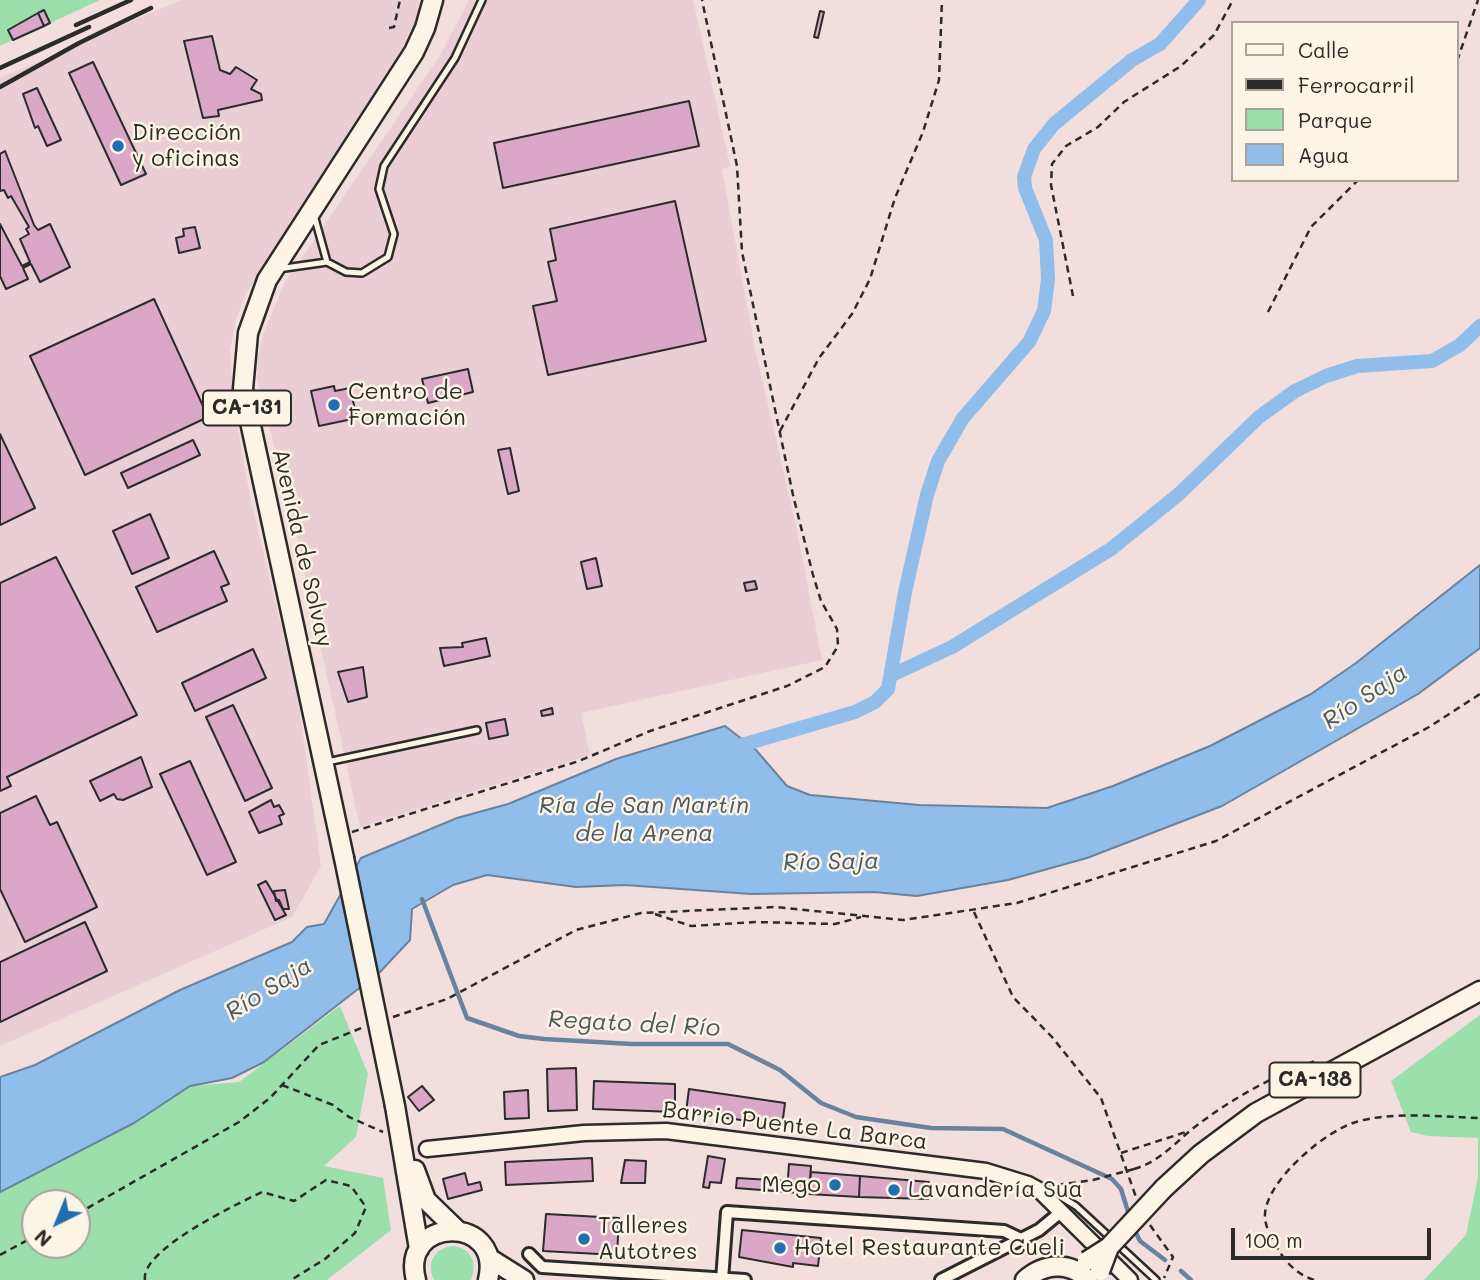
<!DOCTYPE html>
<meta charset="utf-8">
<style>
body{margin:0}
#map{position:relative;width:1480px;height:1280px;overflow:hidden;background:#f2dedc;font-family:Mali,sans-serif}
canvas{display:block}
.legend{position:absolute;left:1231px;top:21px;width:228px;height:161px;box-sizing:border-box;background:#fcf5e5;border:2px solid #a8a49b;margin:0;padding:9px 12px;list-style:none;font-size:21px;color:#2b2b2b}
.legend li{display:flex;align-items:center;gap:14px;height:35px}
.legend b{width:35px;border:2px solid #a8a49b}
.north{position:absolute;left:21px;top:1189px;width:70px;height:70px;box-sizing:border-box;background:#fcf5e5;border:2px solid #a8a49b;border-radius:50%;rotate:223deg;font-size:19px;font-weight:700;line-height:28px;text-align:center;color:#2b2b2b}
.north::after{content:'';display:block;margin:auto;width:24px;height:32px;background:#1f6fb2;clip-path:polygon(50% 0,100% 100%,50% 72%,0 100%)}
.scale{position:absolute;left:1231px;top:1228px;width:200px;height:32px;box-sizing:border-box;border:4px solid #2b2b2b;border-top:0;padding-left:9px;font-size:21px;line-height:24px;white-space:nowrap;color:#2b2b2b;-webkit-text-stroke:5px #fcf5e5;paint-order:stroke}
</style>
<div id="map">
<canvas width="1480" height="1280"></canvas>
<ul class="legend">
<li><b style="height:9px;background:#fcf5e5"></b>Calle</li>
<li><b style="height:9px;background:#2b2b2b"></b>Ferrocarril</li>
<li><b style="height:19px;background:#9bdfaa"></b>Parque</li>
<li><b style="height:19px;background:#91bdea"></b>Agua</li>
</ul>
<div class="north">N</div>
<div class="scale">100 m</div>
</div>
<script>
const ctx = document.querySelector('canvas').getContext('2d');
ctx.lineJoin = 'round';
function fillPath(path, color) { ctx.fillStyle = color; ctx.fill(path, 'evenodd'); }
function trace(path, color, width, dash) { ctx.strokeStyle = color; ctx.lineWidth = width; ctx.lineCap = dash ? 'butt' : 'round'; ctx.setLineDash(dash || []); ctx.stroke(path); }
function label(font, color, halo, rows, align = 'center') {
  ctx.font = font + ' Mali,sans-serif'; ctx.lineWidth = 5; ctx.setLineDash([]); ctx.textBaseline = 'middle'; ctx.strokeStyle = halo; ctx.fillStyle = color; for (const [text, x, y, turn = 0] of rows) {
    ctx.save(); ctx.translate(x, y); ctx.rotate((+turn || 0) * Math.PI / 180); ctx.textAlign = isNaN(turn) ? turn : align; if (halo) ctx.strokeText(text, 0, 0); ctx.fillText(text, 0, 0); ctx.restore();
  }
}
fillPath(new Path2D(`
 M181 0H422L415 27 384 80 247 292 236 319 230 350 233 399 249 492 297 692 321 866 292 917 0 1046V78Z
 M469 0H693L730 166 722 170 755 349 796 526 822 660 581 713 590 755 360 827 284 479 262 402 257 377 258 356 263 335 284 284 441 54Z`), '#ebced5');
fillPath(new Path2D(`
 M0 0H100L0 46Z
 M340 1006 368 1074 356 1137 324 1166 383 1178 391 1230 327 1280H0V1192L134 1123 190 1086 239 1082ZM35 1203H77V1245H35Z
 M1480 1015V1280H1424L1466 1235 1478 1177V1138L1428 1136 1411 1132 1391 1081Z
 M453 1246C471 1248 478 1263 471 1280H434C426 1263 434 1248 453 1246Z`), '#9bdfaa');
const water = new Path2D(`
 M1480 565V648L1418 694 1222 806 1087 858 1008 880 917 896 874 892 751 894 625 885 576 887 487 875 453 885 412 909 410 940 380 972 264 1062 232 1078 190 1086 134 1123 0 1192V1077L35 1065 180 990 292 942 307 927 324 924 361 858 457 818 508 804 616 759 725 726 756 750 787 786 810 795 919 805 1047 808 1113 786 1210 746 1311 694 1356 663Z`);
fillPath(water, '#91bdea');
trace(water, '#68839e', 2);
trace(new Path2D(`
 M422 899 467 1018 519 1036 544 1039 632 1044H728L780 1070 821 1103 856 1117 931 1128 1003 1129 1112 1179 1121 1189 1130 1218
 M1134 1229 1140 1241 1165 1260
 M1181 1271 1191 1280`), '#68839e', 4.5);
trace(new Path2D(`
 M892 675 952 647 1111 549 1179 494 1259 417 1295 391 1326 376 1357 366 1432 361 1460 345 1480 326
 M728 749 855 712 875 702 888 689 905 592 927 495 938 461 963 418 1029 342 1044 311 1048 279 1046 240 1025 188 1024 177 1034 149 1054 124 1132 60 1160 44 1199 0`), '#91bdea', 14);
const building = new Path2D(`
 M44 10 50 23 44 26 38 13Z
 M820 11 824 12 818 38 814 37Z
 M38 13 44 26 13 40 8 30Z
 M212 36 220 70 230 74 236 67 257 80 251 89 261 94 262 100 218 110 219 116 203 118 184 41Z
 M93 62 146 174 121 185 69 73Z
 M37 88 61 140 47 146 38 126 35 128 23 94Z
 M689 101 699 146 503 188 494 143Z
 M5 151 34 225 38 230 50 224 70 267 40 282 31 264 23 268 28 279 6 289 0 276V224L22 266 30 262 20 239 29 234 26 229 29 227 11 196 8 198 4 190 0 191V154Z
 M675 201 706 341 548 375 533 306 557 301 548 262 556 260 550 229Z
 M195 227 200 248 179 253 176 238 184 236 183 229Z
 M154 299 208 417 85 475 30 356Z
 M468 369 473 392 428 403 422 379Z
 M334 386 335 391 350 388 357 418 319 426 311 391Z
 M0 434 35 508 0 525Z
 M193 440 200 455 128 488 121 473Z
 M510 448 519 491 508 494 498 450Z
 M150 514 169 558 132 574 113 531Z
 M214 551 229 584 221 587 227 601 157 632 136 587Z
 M56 557 137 715 7 777 11 786 0 791V583Z
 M596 558 602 586 587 589 581 562Z
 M755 581 757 589 746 591 744 583Z
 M486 638 490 656 444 666 440 648 463 647 462 643Z
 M253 649 266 678 195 711 182 683Z
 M363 667 367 697 348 702 338 672Z
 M233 705 272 788 245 801 206 717Z
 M552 708 553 714 542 716 541 711Z
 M505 719 508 735 489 739 486 723Z
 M141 757 152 787 123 800 117 799 114 794 100 801 90 781Z
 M190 761 236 862 207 875 160 774Z
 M36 796 50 825 57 822 97 907 25 942 0 889V813Z
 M271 800 274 807 279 805 284 814 279 816 282 824 259 833 249 812Z
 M266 881 286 915 275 920 258 885Z
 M285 890 289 909H283L279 900 276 901 274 891Z
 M85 922 107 971 0 1022V962Z
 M576 1068 577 1110 548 1111 547 1069Z
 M594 1081 675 1084V1112L593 1109Z
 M422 1086 434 1100 419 1111 408 1097Z
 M689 1089 785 1103 782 1126 686 1112Z
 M528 1090 529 1118 505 1119 504 1092Z
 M708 1156 725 1159 721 1183 710 1182 709 1188 703 1187Z
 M592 1158 593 1181 506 1185 505 1162Z
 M625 1160 646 1161 645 1183H621Z
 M789 1164 811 1166 809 1194 787 1192Z
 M811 1172 860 1176 859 1197 809 1194Z
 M465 1173 468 1185 480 1182 482 1190 448 1199 443 1179Z
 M860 1176 929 1182 928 1199 859 1197Z
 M737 1178 788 1181 787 1192 736 1188Z
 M546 1214 619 1218 617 1255 543 1251Z
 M742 1230 821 1238 818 1266 793 1263V1267L739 1257Z`);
fillPath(building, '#daa8c6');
trace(building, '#2b2b2b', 2);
const service = new Path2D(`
 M314 215 327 262 346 272 362 273 388 257 394 234 379 189 384 166 455 58 482 0
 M278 269 327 262
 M327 762 477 730
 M1043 1190 1048 1189 1076 1206 1156 1280`);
const minor = new Path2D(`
 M529 1254 542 1267 745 1280
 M722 1280 727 1212 1004 1231 1021 1239
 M941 1280 1039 1230 1062 1211`);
const tertiary = new Path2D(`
 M427 1149 584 1133 666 1131 986 1171 1028 1184 1039 1190 1130 1280`);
const primary = new Path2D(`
 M344 858 243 389 248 333 267 280 414 52 425 28 433 0
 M395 1106 419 1249
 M415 1170 426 1200 458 1231
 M1164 1188 1201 1154 1256 1113 1480 991
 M489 1258 524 1280
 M416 1280C399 1216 504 1214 488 1280
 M1025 1280C1044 1263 1070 1261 1088 1280`);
trace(service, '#2b2b2b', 10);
trace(minor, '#2b2b2b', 16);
trace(tertiary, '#2b2b2b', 19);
trace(primary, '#2b2b2b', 23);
trace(new Path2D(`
 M389 28 394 27 400 0
 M1457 61 1478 0
 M1073 296 1051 185 1052 164 1066 146 1098 127 1124 102 1181 66 1214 35 1233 0
 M1268 312 1311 227 1358 180
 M780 431 819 358 852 314 870 279 895 198 923 132 939 80 942 0
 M352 832 579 761 650 731 787 686 825 667 838 646 837 629 821 601 813 575 793 495 742 252 737 166 702 0
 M974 912 1013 997 1052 1037 1101 1098 1136 1197
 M655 914 691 926 755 922 835 924 861 917
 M393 1017 447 999 576 930 641 913 776 907 903 920 1017 903 1216 841 1429 727 1480 694
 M282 1085 333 1105 349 1117 383 1132
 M1121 1153 1186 1132
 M1134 1169C1158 1162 1172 1146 1191 1130 1229 1100 1272 1076 1318 1060
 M1057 1185 1093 1180
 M77 1214 239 1122 270 1098 319 1045 364 1027
 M1150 1225 1173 1257 1164 1278
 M0 1255 35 1236
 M145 1280C140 1250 237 1204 262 1192L294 1201 326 1180 351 1186 366 1207 355 1233 325 1259 291 1280
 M1314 1280C1298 1275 1286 1263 1278 1249 1272 1240 1264 1225 1265 1214 1267 1180 1325 1131 1356 1122 1392 1111 1443 1117 1480 1118`), '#2b2b2b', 2.5, [7, 5]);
trace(service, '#fcf5e5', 5);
trace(minor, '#fcf5e5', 10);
trace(tertiary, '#fcf5e5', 14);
trace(primary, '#fcf5e5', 18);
trace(new Path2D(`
 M76 25 131 0
 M0 68 89 27
 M0 87 79 43 151 8`), '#2b2b2b', 4.5);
const primaryBridge = new Path2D(`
 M344 858 395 1106
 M1087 1261 1109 1247 1164 1188
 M1100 1271 1109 1247`);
trace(primaryBridge, '#2b2b2b', 23, []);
trace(new Path2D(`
 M1093 1180 1134 1169`), '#2b2b2b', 2.5, [7, 5]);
trace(primaryBridge, '#fcf5e5', 18);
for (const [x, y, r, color] of [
 [118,146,7,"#1f6fb2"],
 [334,405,7,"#1f6fb2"],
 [835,1185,7,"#1f6fb2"],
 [894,1190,7,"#1f6fb2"],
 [584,1239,7,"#1f6fb2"],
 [780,1248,7,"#1f6fb2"]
]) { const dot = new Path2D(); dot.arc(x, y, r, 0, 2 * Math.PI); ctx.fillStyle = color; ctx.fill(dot); trace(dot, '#fcf5e5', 2.5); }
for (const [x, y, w] of [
 [247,408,88],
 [1315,1080,91]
]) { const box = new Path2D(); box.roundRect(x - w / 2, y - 17.5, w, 35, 5); ctx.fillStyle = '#fcf5e5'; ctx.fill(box); trace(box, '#2b2b2b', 2); }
label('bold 21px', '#2b2b2b', null, [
 ["CA-131",247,408],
 ["CA-138",1315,1080]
]);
label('23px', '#2b2b2b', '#fcf5e5', [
 ["Dirección",132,133],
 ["y oficinas",132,159],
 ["Centro de",348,392],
 ["Formación",348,418],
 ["Mego",821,1185,"right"],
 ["Lavandería Sua",908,1190],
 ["Talleres",598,1226],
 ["Autotres",598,1252],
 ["Hotel Restaurante Cueli",794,1248]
], 'left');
label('23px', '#2b2b2b', '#fcf5e5', [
 ["Avenida de Solvay",302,548,77],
 ["Barrio Puente La Barca",795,1126,7]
]);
label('italic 24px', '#4a5764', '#fcf5e5', [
 ["Río Saja",1365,697,-34],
 ["Ría de San Martín",644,806],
 ["de la Arena",644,834],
 ["Río Saja",831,862,-1],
 ["Río Saja",269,989,-32],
 ["Regato del Río",634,1024,3]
]);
</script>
